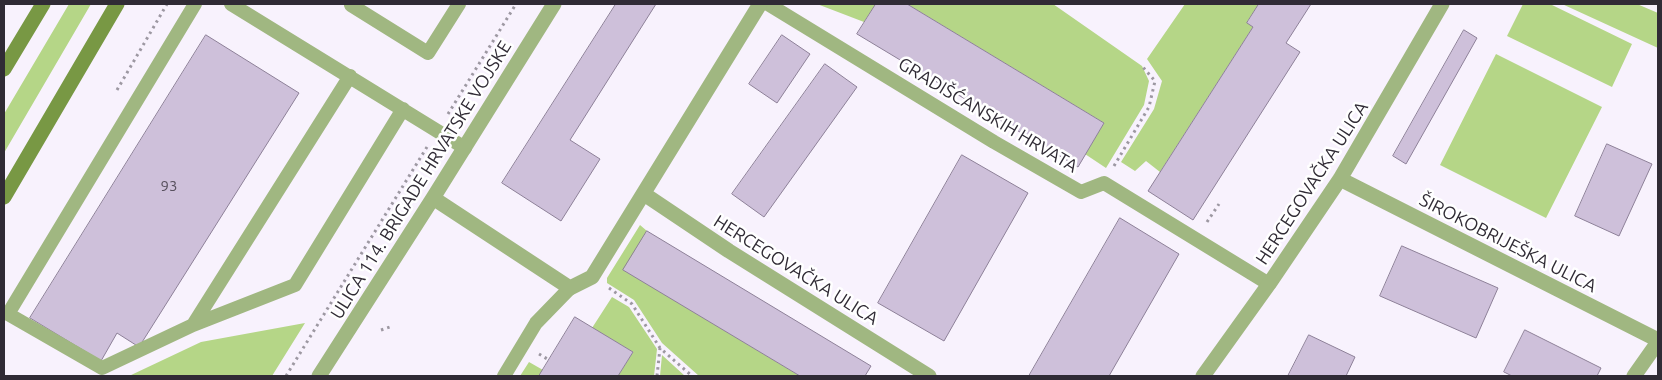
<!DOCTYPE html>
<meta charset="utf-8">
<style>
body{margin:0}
#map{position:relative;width:1662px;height:380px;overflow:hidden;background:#f8f2fd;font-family:Ubuntu,sans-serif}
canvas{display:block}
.frame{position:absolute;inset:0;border:5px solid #302b35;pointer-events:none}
</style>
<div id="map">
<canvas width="1662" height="380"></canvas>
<div class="frame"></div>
</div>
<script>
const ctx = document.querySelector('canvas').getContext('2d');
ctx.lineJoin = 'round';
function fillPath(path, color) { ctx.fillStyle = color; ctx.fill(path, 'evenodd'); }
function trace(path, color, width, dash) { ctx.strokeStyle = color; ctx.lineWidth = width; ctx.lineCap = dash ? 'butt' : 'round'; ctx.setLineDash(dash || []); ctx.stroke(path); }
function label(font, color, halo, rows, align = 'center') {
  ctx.font = font + ' Ubuntu,sans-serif'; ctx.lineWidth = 5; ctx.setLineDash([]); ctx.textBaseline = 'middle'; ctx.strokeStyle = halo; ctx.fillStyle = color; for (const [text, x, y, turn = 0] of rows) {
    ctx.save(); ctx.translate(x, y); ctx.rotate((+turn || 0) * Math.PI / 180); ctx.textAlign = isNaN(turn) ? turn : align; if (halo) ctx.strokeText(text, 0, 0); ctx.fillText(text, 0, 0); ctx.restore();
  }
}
fillPath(new Path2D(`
 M69 4H91L4 153V114Z
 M817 4H876L864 22Z
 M907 4H1053L1142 66 1149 81 1144 105 1106 168 1085 154 1104 123Z
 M1185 4H1259L1247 22 1253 27 1160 172 1146 161 1135 171 1121 162 1154 109 1162 81 1147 59Z
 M1523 4H1550L1632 44 1612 87 1507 36Z
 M1562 4H1637L1658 13V48Z
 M1496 54 1602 107 1546 218 1440 165Z
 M640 225 647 231 624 270 800 376H699L662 343 634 300 607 283V278Z
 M612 297 629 307 657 349 654 376H618L633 352 592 328Z
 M305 323 272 376H129L201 342Z
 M662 355 685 376H660Z
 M529 362 543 370 539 376H520Z`), '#b5d687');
const building = new Path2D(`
 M616 4H656L570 140 600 159 561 221 502 183Z
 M876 4H907L1104 123 1078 167 857 34Z
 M1259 4H1311L1286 43 1300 52 1193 220 1148 191 1253 27 1247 23Z
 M1464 30 1477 38 1406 164 1393 156Z
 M206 35 299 93 139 347 117 333 101 361 30 318Z
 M782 35 810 54 777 103 749 84Z
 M825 64 857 87 764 217 732 194Z
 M1607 144 1652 164 1619 236 1575 216Z
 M962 155 1028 193 944 341 878 303Z
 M1120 218 1179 254 1109 376H1029Z
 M647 231 871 366 865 376H800L623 270Z
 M1402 246 1498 288 1476 338 1380 296Z
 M575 317 633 352 618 376H539Z
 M1525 330 1601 368 1597 376H1512L1504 372Z
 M1309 335 1355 357 1346 376H1288Z`);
fillPath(building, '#cec0da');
trace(building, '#8d8098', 1);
trace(new Path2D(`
 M4 5V4
 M117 90 167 4
 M448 114 516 4
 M1114 166 1149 107 1155 81 1142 66
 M1207 222 1219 204
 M609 288 632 304 660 348 692 376
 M381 330 393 326
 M539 354 549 360
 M286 376 427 147
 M657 376 660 348`), '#9d98a2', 3, [2.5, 4]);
trace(new Path2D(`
 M195 4 8 314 102 368 193 325 295 285 403 109
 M231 4 465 148
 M768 4 994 142 1081 192 1104 183 1269 284
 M351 5 428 53 459 4
 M193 325 350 76
 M504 376 536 323 570 288`), '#a0b781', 14);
trace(new Path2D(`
 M1340 179 1658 340
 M644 194 729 251 929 376
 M433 198 570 288 592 277 760 4
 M319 376 433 198 554 4
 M1203 376 1269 284 1340 179 1442 4
 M1634 376 1658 342`), '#a0b781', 15);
trace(new Path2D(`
 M4 69 43 4
 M4 197 117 4`), '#789844', 15);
label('15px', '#58505e', null, [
 ["93",169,186]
]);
label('18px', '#302b35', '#fff', [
 ["GRADIŠĆANSKIH HRVATA",988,115,31],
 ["ULICA 114. BRIGADE HRVATSKE VOJSKE",421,180,-58],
 ["HERCEGOVAČKA ULICA",1312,183,-57],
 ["ŠIROKOBRIJEŠKA ULICA",1508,243,27],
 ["HERCEGOVAČKA ULICA",796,270,32]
]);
</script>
